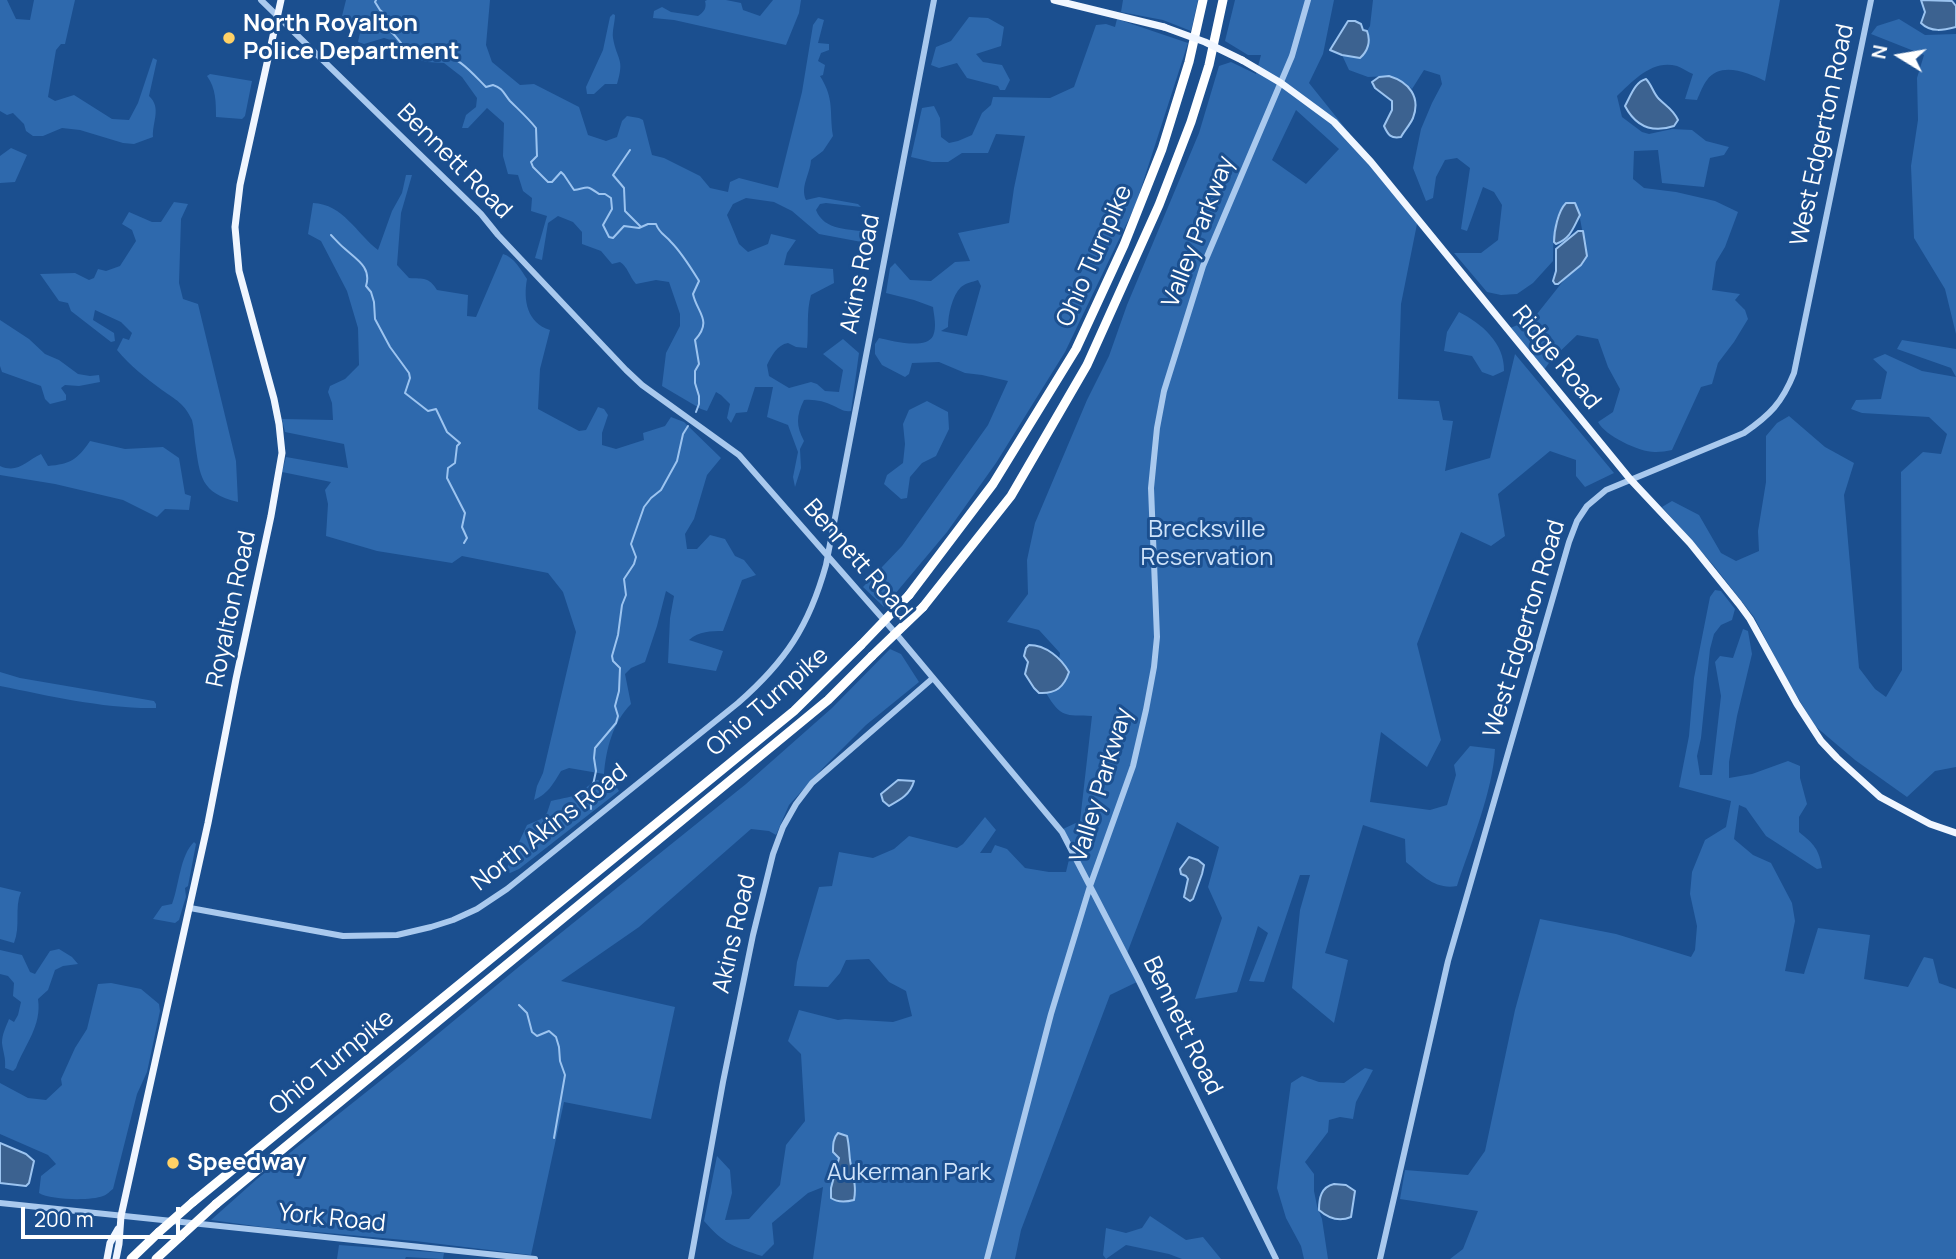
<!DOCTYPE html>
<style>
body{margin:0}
#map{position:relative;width:1956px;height:1259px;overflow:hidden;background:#1b4f8f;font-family:Manrope,sans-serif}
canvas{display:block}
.north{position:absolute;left:1865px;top:21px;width:70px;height:70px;-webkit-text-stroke:5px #1b4f8f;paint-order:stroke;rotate:281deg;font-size:19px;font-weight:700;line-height:28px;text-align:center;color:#fff}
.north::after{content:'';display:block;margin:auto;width:24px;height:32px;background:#fff;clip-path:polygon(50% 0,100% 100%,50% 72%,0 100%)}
.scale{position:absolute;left:21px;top:1207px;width:159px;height:32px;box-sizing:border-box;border:4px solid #fff;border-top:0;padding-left:9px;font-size:21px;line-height:24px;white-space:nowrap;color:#fff;-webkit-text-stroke:5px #1b4f8f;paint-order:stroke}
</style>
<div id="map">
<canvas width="1956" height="1259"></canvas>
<div class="north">N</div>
<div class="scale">200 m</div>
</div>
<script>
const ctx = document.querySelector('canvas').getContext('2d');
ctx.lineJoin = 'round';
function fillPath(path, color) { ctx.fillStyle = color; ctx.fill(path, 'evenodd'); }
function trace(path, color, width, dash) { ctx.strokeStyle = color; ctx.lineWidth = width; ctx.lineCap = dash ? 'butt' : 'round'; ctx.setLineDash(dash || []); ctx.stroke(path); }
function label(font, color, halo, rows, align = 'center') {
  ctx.font = font + ' Manrope,sans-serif'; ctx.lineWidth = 6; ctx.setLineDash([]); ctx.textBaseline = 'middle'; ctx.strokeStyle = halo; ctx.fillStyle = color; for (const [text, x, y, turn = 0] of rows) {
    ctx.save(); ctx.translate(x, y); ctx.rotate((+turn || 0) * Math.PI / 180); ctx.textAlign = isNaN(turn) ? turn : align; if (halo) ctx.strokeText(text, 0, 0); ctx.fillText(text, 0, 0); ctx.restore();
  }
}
fillPath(new Path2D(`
 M0 0H7L16 19 30 20 34 0H75L65 44H61L56 50 48 97 55 101 74 95 112 119 129 120 138 103 153 58 157 60 149 96C162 108 152 122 153 137L134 144 123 143 80 130 62 128 43 136H33L26 131 24 124 13 113 7 115 0 111Z
 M346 0H490L486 45 492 62 520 85 534 84 579 107 588 135 606 141 617 137 622 121 627 116 639 118 643 120 652 155 664 158 700 176 710 188 728 192 730 182 739 178 778 188 802 92 813 25 818 18 824 20 818 43 829 44V50L821 53 818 61 825 65 823 75 820 76C835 100 829 111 833 136L823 151 811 160C810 175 800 186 806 200L819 197 858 204 861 207 826 203 820 204 816 210C824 231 850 229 869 232L871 238 867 243 819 234 792 211 774 202 746 198 733 204 727 215 739 244 748 252 768 244 771 234 796 240 787 253 784 265 833 269 834 283 811 295C806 312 809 330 807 348L796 347 788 343C777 345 772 355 767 365L769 376 789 388 811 382 817 384 825 391 839 392 843 370 823 354 843 339 859 353 851 411C843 412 841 409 834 406 824 401 814 399 804 400 796 416 796 426 804 441L800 449 801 468 795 487 793 477 798 452 788 425 767 417 773 387H755L747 412 736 413 731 423 727 418 730 404 721 395 716 392 707 411 701 409 662 386 666 353 680 326V314L669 282 656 280 636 284C629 276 628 267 620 262L612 264 601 251 582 244V232L573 222 558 216 548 223 542 260 535 258 547 216 531 211 532 198 523 191 518 175 508 174 503 156 504 123 487 108 468 128H462L466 115 476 107 477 98 462 77 444 63 427 62 397 54 394 41 384 38 364 44 358 42 362 24 342 16Z
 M707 0H726L741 3 743 10 760 16 773 0H801L799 13 786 45 674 20 653 18 654 11 662 7 671 12 698 16C704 12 707 8 705 1Z
 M1123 0H1198L1191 31 1163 20 1121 12Z
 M1235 0H1334L1323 54 1309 83 1418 219 1401 304 1398 399 1439 401 1443 420 1453 421 1445 471 1490 458 1515 354 1614 473 1585 487 1576 476V460L1550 451 1498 494 1505 536 1491 546 1461 532 1417 644 1441 740 1427 767 1381 732 1370 802 1430 810 1447 805 1456 775 1454 765 1470 746 1495 749C1493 791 1470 846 1457 886 1435 890 1422 875 1406 862L1405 839 1363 825 1325 953 1348 960 1334 1023 1292 988 1300 910 1310 875H1300L1264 982 1249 981 1268 933 1258 926 1237 992 1195 999 1222 918 1208 887 1219 847 1177 822 1126 956 1139 981 1110 995 1021 1230 1015 1259H813L823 1187 808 1193 772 1223 774 1244 762 1256C734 1247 724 1244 704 1221L717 1156 730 1170 732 1193 725 1220 749 1219 780 1185 786 1145 805 1121 801 1054 788 1041 799 1010 838 1020 845 1019 893 1022 912 1016 906 991 889 982 869 959 846 960 840 973 828 987 794 986 797 962 819 887 832 886 839 852 873 858 894 849 909 836 957 848 963 844 985 817 996 830 980 853H991L995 845 1007 849 1025 868 1049 872H1066L1072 847 1063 829 1080 821 1092 716C1065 715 1061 718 1046 693L1055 691 1066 666 1059 659 1060 653 1039 630 1007 622 1028 594 1027 560 1035 523 1087 400 1109 356 1127 305 1199 133 1219 66 1231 62 1256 74 1261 55H1248L1225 41ZM1296 110 1339 149 1306 184 1272 160Z
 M1373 0H1780L1765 81C1748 73 1721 61 1707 80 1703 85 1700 93 1697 100L1685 99 1693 74C1688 72 1682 68 1677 66 1652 59 1633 81 1617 96L1622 117 1642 132 1649 134 1672 129 1692 130 1706 141 1729 147 1724 155 1710 158 1704 187 1662 183 1658 150 1634 151 1633 179 1644 188 1676 192 1715 201 1738 212 1725 247 1716 262 1712 290 1740 294 1735 300 1745 310 1748 319 1734 342 1718 363 1712 384 1701 387 1672 450C1667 451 1661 452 1656 452 1641 453 1605 436 1598 422L1613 412 1620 389 1608 367 1598 339 1577 335 1551 360 1544 370 1510 328 1533 319 1564 280 1581 265 1587 256 1578 208 1566 203C1551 218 1554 242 1553 261L1533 283 1517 294 1501 295 1487 292 1454 253H1481L1498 240 1502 205 1494 192 1483 187 1467 231 1461 229 1470 168 1457 158 1445 160 1436 177 1433 198 1426 201 1413 168 1421 129 1432 103 1442 84 1440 75 1424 70 1412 89 1405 83 1389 76 1368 77 1349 70 1342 55 1360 58 1368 46 1367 31 1370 26Z
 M613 14 615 15C615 22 612 31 613 38 617 61 625 58 617 84H605L594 94H587L586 87 603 50 610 17Z
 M969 17 988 18 1004 27 1001 46 976 54 983 62 1002 65 1010 80 1005 90H1000L998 86 967 78 957 63 939 68 931 65 936 47 951 41Z
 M1117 19 1188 43 1136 204 1065 352 996 463 947 532 884 607 863 587 902 546 988 425 1008 381 982 375 965 373 939 362 912 363 909 374 905 377 882 365 875 354V344L879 338C892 341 926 350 933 336 937 327 934 316 933 307L914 300 886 293 890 268 895 263 910 280 931 281 955 262 970 261 958 233 1009 223 1014 188 1025 136 996 134 988 153H962L948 162H932L911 157 922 108 934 106 940 118 941 137 949 143 958 141 972 135 982 113 991 105 993 97 1050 98 1074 87 1096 25 1106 24 1115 27ZM978 280 981 286 967 336 941 331 948 327C948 315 952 296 961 287 966 283 972 282 978 280Z
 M1899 19 1925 35 1956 34V334L1945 289 1914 238 1911 166 1918 120 1917 78 1924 55 1871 34 1877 26Z
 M210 74 252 81 245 116 242 119 216 117C216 103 216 88 207 76Z
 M11 148 27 155 15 182 0 183V156Z
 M406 175H412L401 213 397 265 409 278C424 279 429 277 437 290L468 295 467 316 476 317 503 254C514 257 521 270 527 279 523 300 527 323 550 330L540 369 538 409 579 431 586 430 598 407 604 409 608 415 602 433V445L616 449 644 440 643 433 665 426 671 417 684 422 721 458 707 475 694 519 685 534 687 549H697L710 535 725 539 735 556 744 560 756 575 742 580 723 631C711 631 699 631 689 640L723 651 716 671 668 663 670 618 674 596 666 591 657 626 645 662 631 668 625 674 631 704C613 722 606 749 604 774L569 768 561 771C553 784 548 794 534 800L537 786 543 773 576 632 563 592 548 573 462 556 452 563 377 551 326 536 328 504 325 490 331 482 282 472 286 457 348 468 344 444 285 432 282 419 333 420 332 403 328 392 330 386 345 379 359 365 358 328 347 291 321 241 308 234 313 203C343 204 357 234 378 250L392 211 402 193Z
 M174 202 188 204 181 219 179 283 183 299 198 304 236 461 238 502C200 493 200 476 195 442 194 435 194 427 192 420 184 403 176 400 162 390 146 378 130 366 117 350L123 338 129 340 132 333 121 322 95 310 93 320 114 333 115 341 111 342 71 311 68 303 59 301 40 274 75 273 89 280 94 278 98 269 106 271 120 266 136 241 132 230 122 224 129 212 152 222H161Z
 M1459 312C1481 323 1505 343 1504 371L1493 376 1482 372 1472 356 1444 351 1447 332Z
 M0 320 29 339 45 354 59 360 78 374 90 376 99 375 100 382 79 386 65 385 61 388 66 395V400L50 404 45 399 41 386 2 372 0 366Z
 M1902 340 1956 349V767L1935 771 1907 797 1855 760 1815 726 1786 678 1754 617 1714 566 1662 507 1672 501 1699 515 1721 553 1736 561 1759 551 1758 531 1766 482V436L1777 423 1789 416 1825 447 1854 463 1844 495 1859 668 1875 689 1886 697 1902 670 1901 472 1923 452 1941 454 1947 434 1929 417 1862 413 1851 409 1856 400 1881 399 1887 372 1873 359 1885 354 1922 371 1956 377 1951 368 1897 349Z
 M927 401 948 412 949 429 936 456 922 463 910 477 907 498 901 499 884 484 887 475 903 463 905 444 903 424 909 410Z
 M90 441 125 449 163 447 179 458 185 494 191 496 189 510 165 509 157 517 123 500 55 484 0 475V466C18 474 26 461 41 454L48 466C70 464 77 460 90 441Z
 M1715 590 1721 591 1735 609 1732 620 1721 625 1714 634 1710 649 1701 738 1697 756 1700 775H1712L1721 696 1715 662 1720 656 1733 658 1743 629 1748 631 1752 654 1737 716 1729 762V778L1752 774 1788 761 1800 766V778L1807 804 1799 817V832C1814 844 1819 849 1822 868L1817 869 1766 836 1746 808 1739 805 1734 839 1753 855 1771 863 1792 903 1795 921 1785 971 1804 974 1818 928 1870 935 1864 979 1908 987 1924 957 1933 959 1939 983 1956 989V1259H1450L1463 1249 1478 1211 1400 1199 1405 1170 1468 1175 1485 1151 1515 1010 1540 919 1616 934 1691 957 1695 950 1697 926 1690 894 1692 872 1705 840 1726 827 1731 801 1679 787 1689 736 1694 678 1710 597Z
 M890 649 901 654 919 682 866 725 823 768 789 805 776 835 769 831 751 829 639 927 561 981 675 1007 651 1119 564 1102 531 1255 415 1241 262 1227 211 1220 257 1179 404 1062 521 965 746 784 832 708Z
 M0 672 20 678 154 701 156 704V708C105 709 50 696 0 686Z
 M597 780C606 782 615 782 619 791L519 869 510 873 506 870 527 825 541 819 547 813 551 801C562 798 573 798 582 791 588 787 590 783 597 780Z
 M194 842 196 844 188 886 185 888 186 897 184 903 179 920 175 923 153 919 162 906 172 904C179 886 180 855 194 842Z
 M0 887 21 892C14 908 21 926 14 943L0 939Z
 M59 949 72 957 78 964 63 966 55 970 48 990 38 999C42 1026 25 1044 16 1068L13 1071 5 1068C6 1058 3 1052 2 1043 2 1034 6 1027 9 1019L14 1022 18 1015 21 1002 13 996 14 983 8 976 0 974V950L22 955 30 972 35 974 50 951Z
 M111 983 141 989 159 1004 160 1011 147 1072 137 1094 113 1189C110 1191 107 1195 103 1196 91 1201 50 1200 39 1193L41 1176 56 1164 48 1155 0 1134V1083L28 1098 46 1100 62 1085 61 1079 75 1048 87 1029 98 984Z
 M1365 1068 1373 1070 1356 1102 1353 1119 1340 1117 1329 1120 1328 1132 1305 1162 1314 1174V1191L1317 1206 1322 1219 1328 1259H1304L1301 1246 1286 1218 1277 1188 1291 1083 1302 1076 1319 1082 1344 1083Z
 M1150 1216 1186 1240 1203 1237 1221 1259H1182L1169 1254 1126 1245 1106 1259 1103 1255 1106 1228 1126 1233 1142 1228Z
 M339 1245 444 1253 443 1259 406 1257 405 1259H337Z`), '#2e69ad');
const water = new Path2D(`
 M1921 0 1952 1 1956 6V27C1944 30 1931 33 1921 23L1925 12Z
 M1348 21H1355L1361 24 1363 30 1367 31C1371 41 1368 51 1360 58L1342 55 1330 50Z
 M1389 76C1409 82 1421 97 1413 118 1410 125 1404 131 1401 137 1391 139 1388 135 1384 126L1392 110V101L1375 88 1372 82 1379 77Z
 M1646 79C1652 85 1653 93 1659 99 1666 106 1673 109 1678 120L1674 126C1653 133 1636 127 1625 106 1631 95 1635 82 1646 79Z
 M1566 203H1575L1580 215C1573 228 1571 238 1556 244L1554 242C1554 231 1558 211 1566 203Z
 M1578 231H1583L1587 256 1581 265 1558 284H1555L1553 281 1556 271V249Z
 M1029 645C1046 645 1061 658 1069 672 1064 687 1056 694 1039 693L1034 688 1025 674 1028 662 1024 656 1026 648Z
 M898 780 914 781C910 795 900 800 889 806L883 801 881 794Z
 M1189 857 1198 860 1204 865 1202 874 1193 899 1190 901 1184 897 1188 879 1186 876 1181 874 1180 869Z
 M838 1133 847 1136C849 1144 849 1151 850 1160 852 1174 857 1185 854 1200 846 1202 838 1203 831 1198V1188L839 1158 833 1152C833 1145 833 1138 838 1133Z
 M0 1143 26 1154 34 1161 29 1183 26 1186 0 1183Z
 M1334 1184 1346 1185 1355 1191 1351 1217C1339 1222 1328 1218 1319 1210 1319 1198 1321 1187 1334 1184Z`);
fillPath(water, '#3c6290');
trace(water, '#9cc4f0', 2);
trace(new Path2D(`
 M376 0 375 2 380 10 386 15 384 22 385 28C398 34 399 45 409 50 417 55 427 53 436 53 458 55 472 73 486 87L493 85C503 88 504 94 510 101 519 110 528 118 536 128L537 156 531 162 533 167 548 182H552L561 172 564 175 574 190C590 187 586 185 599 194H605L611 198 612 209 603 225 609 237 613 238 624 226 639 228 648 224H656C659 233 665 235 671 242 682 253 691 268 699 281L693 294C697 313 713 320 695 340L699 364 695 371V383L699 396V404L696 412
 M630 150 613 175 624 188 625 211 641 227
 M331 235C335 239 339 244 344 248 356 259 372 267 366 286L371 292 374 302 375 319 390 347 409 373 410 378 405 393 428 411 436 409 447 432 460 443 457 446 455 463 448 468 447 478 465 513 462 527 467 538 464 543
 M591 809V794L596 771 594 758 595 748 616 723 618 716 615 706 619 691 620 668 613 661 612 656 618 635 622 605 626 595 624 579 634 564 636 557 631 544 644 507 651 498 661 490 677 461 683 434 688 426
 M519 1005 527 1013 532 1032 537 1036 549 1031 556 1037 559 1047 560 1061 565 1075 554 1138`), '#9cc4f0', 2);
trace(new Path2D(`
 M261 0 481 214 498 235 626 370 642 385 739 455 898 636 1062 832 1137 977 1276 1259
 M190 908 343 936 397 935 431 927 453 920 477 909 507 889 738 703C786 661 809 626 826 565L934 0
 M0 1203 535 1259
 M691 1259 723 1082 753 935 773 854 783 827 796 804 812 783 933 678
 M987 1259 1051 1014 1090 886 1133 766 1146 710 1154 667 1157 637 1151 488 1157 428 1164 391 1203 266 1292 56 1308 0
 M1380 1259 1448 961 1569 542 1577 521 1587 506 1606 490 1744 433C1770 415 1782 403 1794 373L1871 0`), '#a9c9ee', 6);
trace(new Path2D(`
 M1054 0 1164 27
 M1242 60 1281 83 1334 122 1371 162 1630 479 1690 543 1739 604 1750 619 1797 704 1821 741 1837 758 1880 797 1930 824 1956 833
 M107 1259 110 1243 118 1229
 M116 1259 119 1244 121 1216 208 823 236 679 271 516 282 453 279 424 274 399 239 271 235 227 240 185 281 0`), '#f0f6ff', 7);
trace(new Path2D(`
 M909 595 993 484 1076 349 1124 245 1162 149 1189 62 1203 0
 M923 607 1011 496 1087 365 1159 205 1191 122 1209 65 1223 0
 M193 1202 794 711 861 645
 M216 1204 828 700 872 656
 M131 1259 159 1232
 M156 1259 181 1236`), '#fff', 9);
trace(new Path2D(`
 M1164 27 1205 42 1242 60`), '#f0f6ff', 7);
trace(new Path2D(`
 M861 645 909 595
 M872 656 923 607
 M159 1232 193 1202
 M181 1236 216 1204`), '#fff', 9);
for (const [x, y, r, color] of [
 [229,38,7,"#ffd166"],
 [173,1163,7,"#ffd166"]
]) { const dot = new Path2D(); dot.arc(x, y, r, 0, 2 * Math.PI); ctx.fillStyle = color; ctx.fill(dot); trace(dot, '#1b4f8f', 2.5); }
label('bold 24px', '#fff', '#1b4f8f', [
 ["North Royalton",243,24],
 ["Police Department",243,52],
 ["Speedway",187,1163]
], 'left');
label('24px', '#fff', '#1b4f8f', [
 ["West Edgerton Road",1823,135,-78],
 ["Bennett Road",454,162,45],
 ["Valley Parkway",1199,232,-69],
 ["Ohio Turnpike",1095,256,-66],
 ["Akins Road",861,274,-79],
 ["Ridge Road",1556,358,51],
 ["Bennett Road",857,560,49],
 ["Royalton Road",232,609,-78],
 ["West Edgerton Road",1525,629,-73],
 ["Ohio Turnpike",768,702,-41],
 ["Valley Parkway",1102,785,-73],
 ["North Akins Road",550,828,-38],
 ["Akins Road",735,934,-77],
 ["Bennett Road",1182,1026,64],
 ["Ohio Turnpike",332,1063,-39],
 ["York Road",332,1219,6]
]);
label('24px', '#cfe3fa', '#1b4f8f', [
 ["Brecksville",1207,530],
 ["Reservation",1207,558],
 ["Aukerman Park",909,1173]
]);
</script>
